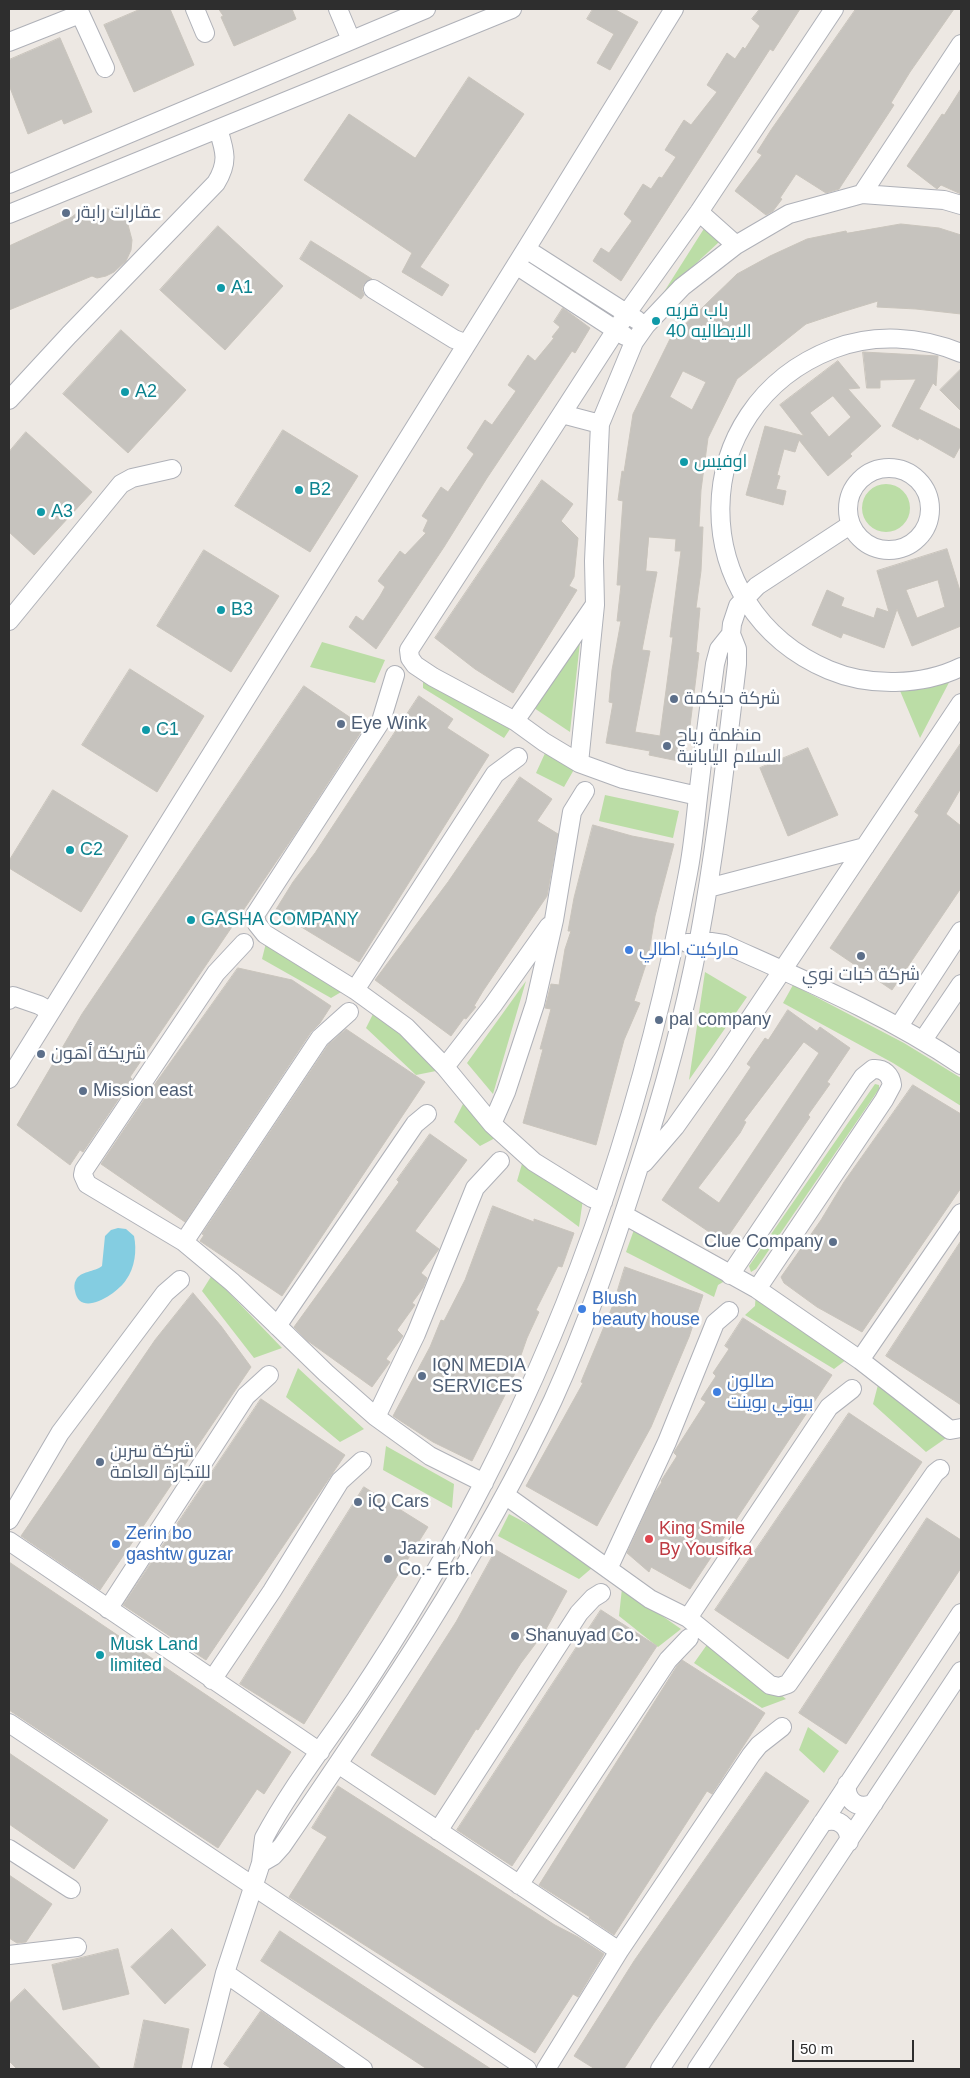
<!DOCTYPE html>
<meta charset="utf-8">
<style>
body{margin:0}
#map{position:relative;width:970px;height:2078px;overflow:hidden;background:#ede8e3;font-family:Helvetica,sans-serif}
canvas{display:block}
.frame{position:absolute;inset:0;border:10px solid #2e2e2e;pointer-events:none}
.scale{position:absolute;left:792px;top:2040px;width:122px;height:22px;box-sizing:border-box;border:2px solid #2e2e2e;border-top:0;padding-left:6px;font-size:15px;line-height:18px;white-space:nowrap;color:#2e2e2e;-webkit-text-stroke:4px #fff;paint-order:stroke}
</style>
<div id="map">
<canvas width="970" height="2078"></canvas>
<div class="frame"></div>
<div class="scale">50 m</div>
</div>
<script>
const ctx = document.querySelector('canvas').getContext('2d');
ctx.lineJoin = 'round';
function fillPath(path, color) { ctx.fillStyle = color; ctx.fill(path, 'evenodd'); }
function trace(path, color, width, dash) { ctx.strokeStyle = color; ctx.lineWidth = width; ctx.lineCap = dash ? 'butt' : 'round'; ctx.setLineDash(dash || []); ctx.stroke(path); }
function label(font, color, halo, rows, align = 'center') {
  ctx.font = font + ' Helvetica,Cairo,sans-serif'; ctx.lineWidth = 5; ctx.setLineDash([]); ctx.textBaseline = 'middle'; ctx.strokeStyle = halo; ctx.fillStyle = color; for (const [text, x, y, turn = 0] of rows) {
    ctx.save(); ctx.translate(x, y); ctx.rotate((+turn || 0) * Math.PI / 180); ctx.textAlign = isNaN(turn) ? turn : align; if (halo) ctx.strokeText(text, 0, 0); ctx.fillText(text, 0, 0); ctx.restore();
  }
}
fillPath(new Path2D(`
 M705 227 719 242 662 295Z
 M862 508a24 24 0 1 1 48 0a24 24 0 1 1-48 0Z
 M322 642 385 660 375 683 310 667Z
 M580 642 570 732 534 708Z
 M955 671 920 738 898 686Z
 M423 673 514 723 504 738 423 688Z
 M546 751 576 766 564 787 536 773Z
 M605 795 679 811 673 838 599 821Z
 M267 939 353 985 331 998 262 959Z
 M705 972 747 997 689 1080Z
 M526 981 493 1094 467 1063Z
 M793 985 904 1043 961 1078V1106L893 1063 783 1003Z
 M377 1006 441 1070 416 1075 366 1028Z
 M875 1084 879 1085V1089L756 1269 751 1272 749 1266Z
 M465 1100 499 1136 480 1146 454 1122Z
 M524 1157 583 1199 579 1227 517 1181Z
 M635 1227 730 1278 718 1285 714 1297 626 1252Z
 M212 1275 282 1348 254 1358 202 1291Z
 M756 1292 851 1356 834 1369 745 1315 755 1306Z
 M298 1368 364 1429 340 1442 286 1397Z
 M879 1381 949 1436 926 1452 873 1404Z
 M386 1446 454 1484 452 1508 383 1470Z
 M509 1514 599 1562 579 1579 498 1536Z
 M622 1588 681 1629 658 1647 619 1616Z
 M711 1639 786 1699 762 1708 694 1663Z
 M808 1727 839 1751 824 1773 799 1750Z`), '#bbdda6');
fillPath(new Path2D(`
 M118 1228 126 1229 134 1236C137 1250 135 1268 126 1280 118 1293 80 1319 75 1291 74 1288 74 1283 76 1280 80 1271 95 1272 102 1266L105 1236 111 1230Z`), '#84cde1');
const building = new Path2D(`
 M141 9H170L194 65 134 92 104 25Z
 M219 9H292L296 19 234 46 221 17 223 16Z
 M593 9H614L638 22 610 70 597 63 614 34 587 19Z
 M760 9H800L773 51 770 49 621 281 593 261 601 248 609 253 632 221 624 214 643 184 651 189 659 177 662 178 676 157 665 150 684 120 691 125 717 92 707 85 727 53 735 59 743 47 745 49 760 26 752 19Z
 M856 9H954L910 72 891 103 894 105 839 189 826 193 796 174 780 198 782 199 773 211 766 215 735 191 762 155 757 152 771 130Z
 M60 38 92 112 64 124 62 119 28 134 9 85V60Z
 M469 77 524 114 420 267 449 285 442 296 402 272 412 253 304 180 349 114 415 158Z
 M961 89V194L941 185 937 189 907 166 942 114 944 115Z
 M97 206 115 211 127 221 132 240 131 250 126 261 114 272 106 276 97 278 92 276 9 310V246L72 217 78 212Z
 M901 224 939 228 961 235V314L916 309 877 307 878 301 842 312 806 324 737 379 708 438 701 490 699 527H703L701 571 696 608H700L696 652 699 653 690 726 683 762 649 755 650 751 606 743 613 703 609 702 612 670 621 621H617L621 585H617L623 501 618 500 622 471 624 472 633 414 670 339 737 274 770 256 807 239 846 231 847 233ZM683 371 706 382 692 410 670 397ZM649 537 676 539 675 551H681L670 637H673L660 736 635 732 650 651 642 650 657 572 646 571Z
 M218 226 283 286 225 350 160 290Z
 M311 241 372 279 364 284 362 289 364 295 361 299 300 259Z
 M563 308 590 328 575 353 572 351 487 478 444 547 376 649 349 627 356 616 363 621 380 596 385 587 378 581 400 551 405 555 426 533 423 531 428 520 422 516 441 487 448 492 474 454 467 448 485 420 492 425 516 391 508 385 528 355 535 361 554 338 552 337 560 327 554 322Z
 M121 330 186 390 128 453 63 394Z
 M863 352 938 356 936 386 933 383 919 409 961 430V445L954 458 919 438 918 440 892 426 916 379 880 380V388H867Z
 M838 361 860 388 848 389 881 426 850 454 852 456 828 476 799 440 795 452 784 449 777 475 780 476 776 489 786 491 783 505 746 495 765 426 804 436 780 405ZM833 396 851 417 829 437 810 413Z
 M961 369V411L940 390Z
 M283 430 358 476 310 552 235 506Z
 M26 432 92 492 34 555 9 532V452Z
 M542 480 573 504 561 521 578 538 574 577 569 586 577 590 513 693 475 669 435 638Z
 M947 549 961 594V626L912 646 897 609 884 648 843 633 841 638 812 625 827 590 844 598 841 606 874 618 877 608 889 612 877 571ZM938 580 945 607 917 618 906 590Z
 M204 550 279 596 231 672 157 626Z
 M130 669 204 716 157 792 82 745Z
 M304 686 364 727 297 831 130 1077 132 1079 83 1152 80 1150 70 1165 17 1125 82 1014Z
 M419 696 453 719 447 728 489 755 359 962 275 911 293 882 315 853Z
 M961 743V788L946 814 961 826V888L892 990 830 948 919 815 915 812Z
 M808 748 838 815 788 836 760 768Z
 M520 777 552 799 537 821 558 834 547 896 483 991 474 1006 476 1007 466 1019 464 1018 451 1036 375 980 448 882Z
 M53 790 128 836 81 912 9 868V861Z
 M593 825 632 836 674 844 655 916 648 958 634 1001 640 1003 624 1040 596 1145 523 1123 543 1049H540L551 1009 545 1008 551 984 559 985 565 949 571 931H568L574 898Z
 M238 968 292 980 331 1006 320 1023 311 1032 185 1222 101 1164 150 1091Z
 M788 1010 817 1031 820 1027 850 1048 827 1082 830 1084 808 1115 810 1117 724 1242 662 1200 751 1067 747 1064 765 1038 768 1040ZM804 1042 819 1053 719 1203 698 1188 740 1133 746 1122 744 1121Z
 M346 1029 425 1082 282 1296 200 1241 204 1235 202 1234 328 1045Z
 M913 1085 961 1114V1188L862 1332 817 1307 784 1283 781 1277 821 1220 844 1182Z
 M430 1134 467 1160 415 1231 439 1249 421 1273 427 1278 423 1288 412 1303 415 1305 397 1330 403 1336 386 1359 390 1362 372 1387 308 1341 294 1327 399 1182 397 1180Z
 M493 1206 534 1222V1219L574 1233 562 1267 558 1266 536 1310 539 1312 527 1338 512 1381 472 1461 433 1442 393 1416 430 1347 441 1320 444 1321 465 1280Z
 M961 1241V1405L886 1356Z
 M625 1267 703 1295 689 1337 651 1427 597 1526 526 1486 583 1383 581 1382 613 1305Z
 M193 1293 221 1326 251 1367 100 1590 21 1536 155 1340Z
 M743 1318 832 1375 690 1589 651 1567 649 1572 627 1553 654 1494 662 1482 661 1481 677 1456 674 1453V1452L706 1402 701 1399 716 1376 713 1373 729 1349 725 1346Z
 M261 1399 345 1455 206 1660 123 1605Z
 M849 1413 922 1462 788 1659 715 1610Z
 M364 1487 428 1527 304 1724 240 1684Z
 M927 1518 961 1540V1568L846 1744 799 1713Z
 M496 1550 567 1591 545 1631 521 1663 478 1730 476 1729 435 1795 371 1755 456 1622Z
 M9 1562 291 1752 264 1794 257 1789 218 1848 9 1710Z
 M601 1610 657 1646 512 1866 457 1830Z
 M682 1660 765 1713 712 1794 707 1791 614 1935 589 1918 590 1917 539 1885 677 1666Z
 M9 1753 108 1820 74 1869 9 1824Z
 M766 1772 809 1801 654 2023 624 2069H595L574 2056 634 1961Z
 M338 1786 555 1925 578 1937 604 1954 578 1997 573 1994 535 2053 289 1897 327 1837 312 1828Z
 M9 1875 52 1904 26 1942 17 1943 9 1938Z
 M172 1929 206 1965 165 2004 131 1967Z
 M280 1931 417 2021 491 2069H427L398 2050 261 1961Z
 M118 1949 129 1994 63 2010 52 1965Z
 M25 1989 101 2069H17L9 2061V2004Z
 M261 2011 345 2069H232L224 2064Z
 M144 2020 189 2029 181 2069H134Z`);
fillPath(building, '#c6c3be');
trace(building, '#c9c4bc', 1);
const minor = new Path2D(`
 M78 9 105 68
 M195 9 205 33
 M338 9 351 40
 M9 42 80 14
 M9 184 426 9
 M862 194 961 44
 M699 212 736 245
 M9 214 512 9
 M526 249 637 320
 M516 265 625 336
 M373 289 454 339 467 344
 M961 353C920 336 874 333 833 349 684 407 683 608 829 670 869 687 922 686 961 667
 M9 400 69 335 216 183C229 162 225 151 218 129
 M562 414 600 424
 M848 509a41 41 0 1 1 82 0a41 41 0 1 1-82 0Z
 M9 621 121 484 132 478 172 469
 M395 675 381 721 255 915 257 924 265 934 355 990 406 1027 445 1067 492 1124 534 1162 592 1198 603 1202
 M515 721 594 606
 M579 763 595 605 594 561 600 424 634 342 646 325 682 287 736 245 789 214 862 194 944 200 961 205
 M698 796 623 779 579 763 544 742 515 721 433 677 415 665 410 658 409 650 627 313 699 212 834 9
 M708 888 865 847
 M244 943 216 973 84 1170 83 1175 87 1184 184 1242 232 1282 326 1373 376 1417 430 1456 484 1483
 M687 943 711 942 724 944C806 981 887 1015 961 1065
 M355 990 495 774 518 757
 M9 1000 13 996 39 1005 50 1011
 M899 1026 961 931
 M923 1040 961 984
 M445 1067 493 1005 549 926
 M9 1079 526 249 674 9
 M492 1124 506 1092 535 1004 554 920 572 812 585 791
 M644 1163 675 1127 721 1062 961 703
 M624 1215 757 1289 860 1360 950 1430 961 1428
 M184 1242 320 1038 349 1012
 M730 1275 863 1077 873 1069C884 1068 891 1075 892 1085L884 1100 757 1289
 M277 1326 415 1124 427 1114
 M860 1360 961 1213
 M376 1417 416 1334 475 1188 500 1161
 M505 1495 650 1599 688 1618 770 1685 779 1687 788 1684 935 1473 940 1469
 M9 1520 60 1433 165 1293 180 1280
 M9 1541 320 1752
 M608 1569 667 1442 715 1323 729 1311
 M108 1609 246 1396 269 1375
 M688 1618 829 1407 852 1389
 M212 1680 272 1591 340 1481 362 1461
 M9 1723 527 2069
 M338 1764 619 1951
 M847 1784C845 1801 859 1811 874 1803
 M822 1823C837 1816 850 1826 849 1842
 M438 1831 579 1613 593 1598 601 1593
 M9 1849 71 1889
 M261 1863 273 1856 282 1846C380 1703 479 1558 553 1400 587 1325 613 1248 638 1170 663 1094 684 1017 699 939 716 848 726 756 737 664V649L731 634 732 624 738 606 757 586 850 525
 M519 1885 668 1660 689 1638
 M9 1955 77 1947
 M225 1973 363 2069
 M201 2069 225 1973 261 1863 264 1838C290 1789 325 1745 356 1699 402 1630 445 1558 483 1484 582 1292 649 1085 688 873 693 848 695 822 698 797 703 753 709 708 715 664L719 649 731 634
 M546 2069 619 1951 751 1755 759 1745 782 1727
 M660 2069 961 1613
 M697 2069 961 1671`);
trace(minor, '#afb1b8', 20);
trace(minor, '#fff', 18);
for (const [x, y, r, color] of [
 [66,213,5,"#5c6f8a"],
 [221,288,5,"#0f9aa8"],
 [656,321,5,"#0f9aa8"],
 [125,392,5,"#0f9aa8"],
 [684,462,5,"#0f9aa8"],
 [299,490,5,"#0f9aa8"],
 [41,512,5,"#0f9aa8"],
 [221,610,5,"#0f9aa8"],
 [674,699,5,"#5c6f8a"],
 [341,724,5,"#5c6f8a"],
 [146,730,5,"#0f9aa8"],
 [667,746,5,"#5c6f8a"],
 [70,850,5,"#0f9aa8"],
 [191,920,5,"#0f9aa8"],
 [629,950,5,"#3f7fe0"],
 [861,956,5,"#5c6f8a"],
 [659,1020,5,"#5c6f8a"],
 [41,1054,5,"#5c6f8a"],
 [83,1091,5,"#5c6f8a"],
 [833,1242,5,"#5c6f8a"],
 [582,1309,5,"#3f7fe0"],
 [422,1376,5,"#5c6f8a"],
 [717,1392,5,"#3f7fe0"],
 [100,1462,5,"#5c6f8a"],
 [358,1502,5,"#5c6f8a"],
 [649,1539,5,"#e0444e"],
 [116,1544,5,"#3f7fe0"],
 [388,1559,5,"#5c6f8a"],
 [515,1636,5,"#5c6f8a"],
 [100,1655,5,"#0f9aa8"]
]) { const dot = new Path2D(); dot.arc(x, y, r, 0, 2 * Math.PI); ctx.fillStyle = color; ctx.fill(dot); trace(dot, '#fff', 2); }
label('18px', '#4e5e75', '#fff', [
 ["عقارات رابةر",76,213],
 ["شركة حيكمة",684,699],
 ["Eye Wink",351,724],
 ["منظمة رياح",677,736],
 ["السلام اليابانية",677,757],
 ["شركة خبات نوي",861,975,"center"],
 ["pal company",669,1020],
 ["شريكة أهون",51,1054],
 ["Mission east",93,1091],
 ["Clue Company",823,1242,"right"],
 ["IQN MEDIA",432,1366],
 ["SERVICES",432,1387],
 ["شركة سربن",110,1452],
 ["للتجارة العامة",110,1473],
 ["iQ Cars",368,1502],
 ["Jazirah Noh",398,1549],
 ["Co.- Erb.",398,1570],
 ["Shanuyad Co.",525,1636]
], 'left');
label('18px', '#0d838f', '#fff', [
 ["A1",231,288],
 ["باب قريه",666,311],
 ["الايطاليه 40",666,332],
 ["A2",135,392],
 ["اوفيس",694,462],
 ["B2",309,490],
 ["A3",51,512],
 ["B3",231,610],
 ["C1",156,730],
 ["C2",80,850],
 ["GASHA COMPANY",201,920],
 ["Musk Land",110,1645],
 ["limited",110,1666]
], 'left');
label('18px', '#366cbe', '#fff', [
 ["ماركيت اطالي",639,950],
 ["Blush",592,1299],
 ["beauty house",592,1320],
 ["صالون",727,1382],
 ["بيوتي بوينت",727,1403],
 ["Zerin bo",126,1534],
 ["gashtw guzar",126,1555]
], 'left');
label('18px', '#be3a42', '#fff', [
 ["King Smile",659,1529],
 ["By Yousifka",659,1550]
], 'left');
</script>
